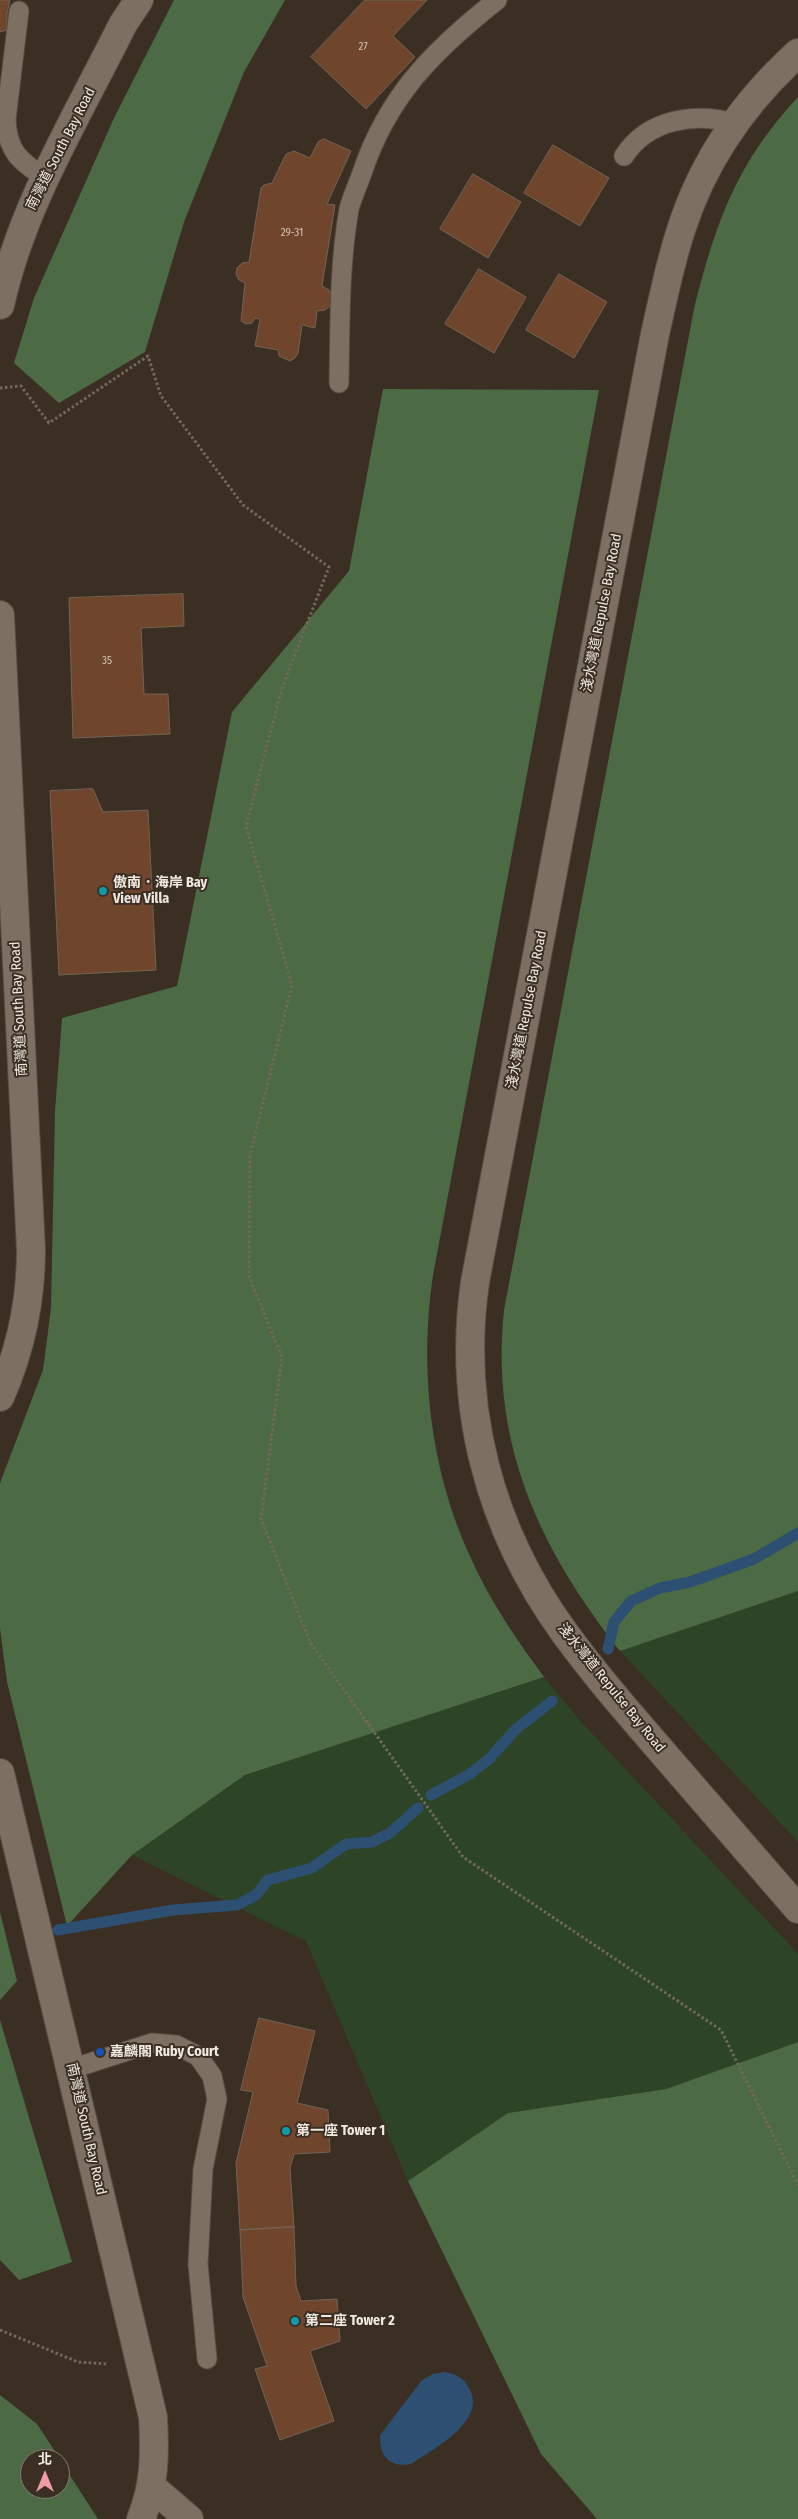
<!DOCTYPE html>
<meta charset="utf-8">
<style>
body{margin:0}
#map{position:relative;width:798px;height:2519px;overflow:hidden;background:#3b2f24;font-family:"Fira Sans Condensed","Noto Sans TC",sans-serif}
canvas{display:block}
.north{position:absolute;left:20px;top:2449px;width:50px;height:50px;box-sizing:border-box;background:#3b2f24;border:1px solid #847a70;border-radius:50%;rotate:0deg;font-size:14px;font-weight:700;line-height:20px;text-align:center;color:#f1eae2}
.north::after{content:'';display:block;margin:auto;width:18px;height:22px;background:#f39aa7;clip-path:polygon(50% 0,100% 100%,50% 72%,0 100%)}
</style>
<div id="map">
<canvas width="798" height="2519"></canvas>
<div class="north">北</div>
</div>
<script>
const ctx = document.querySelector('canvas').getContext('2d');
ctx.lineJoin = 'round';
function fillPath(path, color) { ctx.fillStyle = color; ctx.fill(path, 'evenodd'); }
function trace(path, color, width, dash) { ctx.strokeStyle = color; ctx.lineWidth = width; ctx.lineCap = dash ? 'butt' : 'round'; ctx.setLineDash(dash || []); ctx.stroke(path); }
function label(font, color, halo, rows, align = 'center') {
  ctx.font = font + ' "Fira Sans Condensed","Noto Sans TC",sans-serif'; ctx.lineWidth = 4; ctx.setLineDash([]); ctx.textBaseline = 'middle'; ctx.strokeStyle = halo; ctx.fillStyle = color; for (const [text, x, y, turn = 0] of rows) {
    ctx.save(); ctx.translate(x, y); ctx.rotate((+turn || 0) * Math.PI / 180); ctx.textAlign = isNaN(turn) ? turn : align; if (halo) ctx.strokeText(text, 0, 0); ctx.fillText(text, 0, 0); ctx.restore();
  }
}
fillPath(new Path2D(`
 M798 1591V1842L620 1651Z
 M544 1677 575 1715 798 1954V2042L666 2089 508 2113 408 2181 306 1941 132 1855 245 1775Z`), '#2d4526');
fillPath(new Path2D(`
 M174 0H285L244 72 184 222 145 352 59 403 14 363 34 298 114 118Z
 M798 97V1591L620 1651C540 1549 490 1444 504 1310L694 309C716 222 736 164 798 97Z
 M383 389 599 390 433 1275C419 1368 430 1468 469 1554 488 1598 516 1639 544 1677L245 1775 132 1855 67 1926 7 1682 0 1628V1483L43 1370 51 1308 55 1111 62 1018 177 986 232 712 349 571Z
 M0 1912 17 1981 0 2000Z
 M0 2020 72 2262 19 2280 0 2260Z
 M798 2042V2519H597L541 2454 408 2181 508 2113 666 2089Z
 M0 2395 37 2424 60 2459H30V2489H60V2460L98 2519H0Z`), '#4c6a43');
fillPath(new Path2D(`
 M444 2372C456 2374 463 2377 469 2388 488 2420 434 2449 411 2464 390 2468 379 2456 380 2435L422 2380 433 2374Z`), '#2d4f71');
trace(new Path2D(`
 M608 1649 614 1622 631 1601 660 1588 690 1582 754 1559 798 1533
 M431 1795 470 1774 489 1759 516 1729 552 1701
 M58 1930 173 1910 237 1905 256 1895 268 1880 312 1868 346 1844 372 1842 390 1833 418 1808`), '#2d4f71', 11);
const building = new Path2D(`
 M0 0H10L7 14V30L0 32Z
 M365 0H427L393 36 415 57 366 109 311 57Z
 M324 139 351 151 327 204 335 205 322 286 329 290 332 297 331 305 325 310 317 311 315 328 302 325 298 353 295 358 290 361 279 356 278 350 255 346 260 319 255 318 252 323 246 324 241 321 245 283 239 280 236 274 237 268 242 263 249 262 261 188 264 185 272 183 286 154 294 151 310 158 318 142Z
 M553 145 609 178 580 226 524 193Z
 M473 174 521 202 488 258 440 229Z
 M479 269 526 297 494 353 445 324Z
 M559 274 607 302 574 358 526 330Z
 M183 594 184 626 141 628 144 694H168L170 734 73 738 69 598Z
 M93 789 103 812 148 810 156 970 59 975 50 791Z
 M259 2018 315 2031 297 2103 328 2110 330 2152 294 2154 290 2168 294 2227 240 2230 236 2163 253 2092 241 2090Z
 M294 2227 296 2286 301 2301 337 2299 340 2341 310 2351 334 2421 280 2440 255 2369 267 2366 243 2297 240 2230Z`);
fillPath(building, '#6f462b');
trace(building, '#736258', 1);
const lane = new Path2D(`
 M19 11 6 119C7 151 20 162 46 178
 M624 156C648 119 695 112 734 123
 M339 383C340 325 339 266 349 209 352 197 358 185 362 173 388 95 434 50 497 0
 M71 2069 152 2043 176 2045 198 2056 212 2076 217 2099 203 2169 198 2264 207 2359`);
const street = new Path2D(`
 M0 305C22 205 78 115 123 24L139 0
 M0 615 31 1250C31 1303 21 1349 0 1397
 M0 1773 153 2417C155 2453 155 2485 141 2519
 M152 2487 189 2519`);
const secondary = new Path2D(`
 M798 53C745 101 703 161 681 230 670 263 663 299 655 334L475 1282C457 1407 490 1530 564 1632 593 1672 625 1709 657 1746 704 1801 751 1855 798 1909`);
trace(lane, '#584e44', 21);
trace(street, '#584e44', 30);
trace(secondary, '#584e44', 30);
trace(new Path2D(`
 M0 388 21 386 49 423 148 356 161 396 243 505 329 567 282 688 246 826 292 985 250 1155 249 1276 282 1357 261 1519 310 1642 463 1857 721 2030 798 2185
 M0 2330 78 2362 108 2364`), '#73685e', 3, [2.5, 2.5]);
trace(lane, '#7d7063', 19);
trace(street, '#7d7063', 28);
trace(secondary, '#7d7063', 28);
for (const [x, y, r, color] of [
 [103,891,5,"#0f9aa8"],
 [100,2052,5,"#1a4fb4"],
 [286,2131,5,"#0f9aa8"],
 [295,2321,5,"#0f9aa8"]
]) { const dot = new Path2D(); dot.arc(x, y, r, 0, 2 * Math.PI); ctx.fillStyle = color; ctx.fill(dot); trace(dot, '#3b2f24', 2); }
label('11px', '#d0c1b4', null, [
 ["27",363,47],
 ["29-31",292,233],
 ["35",107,661]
]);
label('14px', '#f1eae2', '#3b2f24', [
 ["南灣道 South Bay Road",61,149,-63],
 ["淺水灣道 Repulse Bay Road",602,613,-79],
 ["南灣道 South Bay Road",19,1009,-93],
 ["淺水灣道 Repulse Bay Road",527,1010,-79],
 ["淺水灣道 Repulse Bay Road",611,1688,51],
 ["南灣道 South Bay Road",86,2129,77]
]);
label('bold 14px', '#f1eae2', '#3b2f24', [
 ["傲南．海岸 Bay",113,883],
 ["View Villa",113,899],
 ["嘉麟閣 Ruby Court",110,2052],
 ["第一座 Tower 1",296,2131],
 ["第二座 Tower 2",305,2321]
], 'left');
</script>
